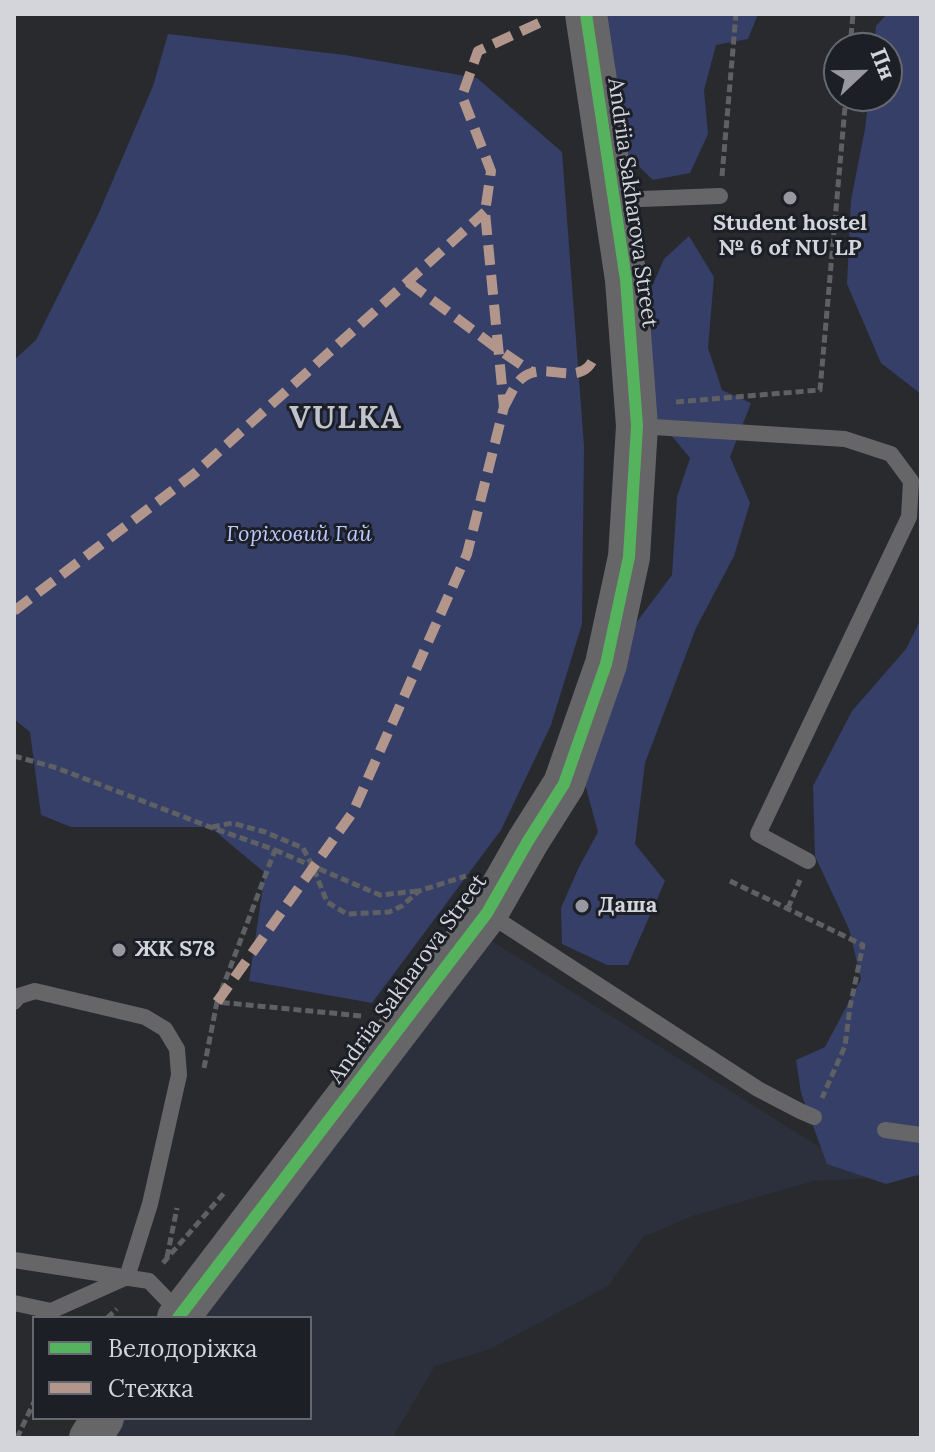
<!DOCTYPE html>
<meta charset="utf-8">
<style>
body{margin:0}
#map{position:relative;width:935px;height:1452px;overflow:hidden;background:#292a2e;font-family:Lora,serif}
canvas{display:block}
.frame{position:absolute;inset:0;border:16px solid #d3d5da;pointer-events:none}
.legend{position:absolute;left:32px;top:1316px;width:280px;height:104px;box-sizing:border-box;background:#1d1f27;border:2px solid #66686f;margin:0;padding:10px 14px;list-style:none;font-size:24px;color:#d3d5da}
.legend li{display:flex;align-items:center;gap:16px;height:40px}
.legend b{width:40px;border:2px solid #66686f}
.north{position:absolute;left:823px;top:32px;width:80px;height:80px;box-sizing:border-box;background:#1d1f27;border:2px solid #66686f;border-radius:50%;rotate:68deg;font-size:22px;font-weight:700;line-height:32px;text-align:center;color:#d3d5da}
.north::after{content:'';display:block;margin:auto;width:28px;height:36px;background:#98999e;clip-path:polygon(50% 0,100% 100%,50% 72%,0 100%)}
</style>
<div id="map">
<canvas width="935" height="1452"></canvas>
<div class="frame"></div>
<ul class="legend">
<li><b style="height:10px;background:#56b35d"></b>Велодоріжка</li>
<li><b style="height:10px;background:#b2968c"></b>Стежка</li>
</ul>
<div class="north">Пн</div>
</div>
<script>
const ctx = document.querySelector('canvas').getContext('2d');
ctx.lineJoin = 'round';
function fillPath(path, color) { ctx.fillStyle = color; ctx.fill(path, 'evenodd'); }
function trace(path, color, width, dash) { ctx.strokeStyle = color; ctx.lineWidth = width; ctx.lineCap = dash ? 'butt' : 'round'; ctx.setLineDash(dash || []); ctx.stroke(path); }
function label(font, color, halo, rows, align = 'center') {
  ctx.font = font + ' Lora,serif'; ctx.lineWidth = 6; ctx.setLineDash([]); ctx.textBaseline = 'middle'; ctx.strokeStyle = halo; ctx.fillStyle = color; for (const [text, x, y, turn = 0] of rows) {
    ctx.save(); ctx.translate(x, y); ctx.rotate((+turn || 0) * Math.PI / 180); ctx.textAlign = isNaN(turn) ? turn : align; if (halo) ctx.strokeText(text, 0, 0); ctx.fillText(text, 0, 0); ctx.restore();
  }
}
fillPath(new Path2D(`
 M921 733V1176L814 1181 692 1216 643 1237 608 1286 490 1349 435 1366 394 1435V1438H103L118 1418H310V1318H195L487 938 824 1150Z`), '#2c303d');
fillPath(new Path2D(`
 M605 14H758L748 39 716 45 704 90 708 134 690 173 653 180 625 153 627 115 610 74Z
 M887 14H921V394L881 363 847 284 851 200 865 129 869 96H887V48H874L876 26Z
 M168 34 345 55 477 78 562 152 584 446 582 624 551 725 501 830 372 1003 249 981 265 873 210 827H71L41 815 30 732 14 719V360L36 340 98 215 153 86Z
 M689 236 714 277 708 348 722 390 751 403 730 457 750 503 734 556 696 628 645 763 635 844 665 881 628 965H607L562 944 561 908 578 869 598 832 582 773 630 631 672 575 677 497 690 458 652 412 643 307 664 259Z
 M921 619V1174L886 1184 827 1164 801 1093 796 1060 825 1047 861 979 849 929 815 856 813 786 852 711 906 649Z`), '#353f68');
trace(new Path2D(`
 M850 48 853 14
 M722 176 736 14
 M676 402 820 390 846 96
 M14 756 57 768 210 827 275 850 217 1002
 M212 827 232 823 265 832 303 848 313 867 327 902 347 914 389 912 402 906 419 891 466 876
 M275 850 380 895 418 891
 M730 881 863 945 850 1007 845 1046 822 1098
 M788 908 800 880
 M204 1068 217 1002 362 1016
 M167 1257 177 1208
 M163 1263 225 1192
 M107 1318 117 1309
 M17 1438 34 1402`), '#5f6063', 5, [8, 4]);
trace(new Path2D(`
 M615 200 720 196
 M638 426 845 439 891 454 911 481 909 517 758 834 808 861
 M487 913 758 1089 800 1111 814 1117
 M14 1002 19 996 35 991 145 1017 165 1029 177 1049 179 1075 150 1204 127 1277 51 1311 14 1303
 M885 1130 921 1135
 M14 1260 149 1281 180 1313`), '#666668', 16);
trace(new Path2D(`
 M178 1318 487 913 528 841 564 784 606 664 629 557 637 426 626 280 586 14
 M90 1438 103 1418`), '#666668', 42);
trace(new Path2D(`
 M408 282 498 349 532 372
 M504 407C509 398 514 386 521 379 542 360 571 384 588 367 591 364 593 360 595 356
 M14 611 194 474 485 212
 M217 1002 353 812 467 554 504 407 485 212 491 171 462 96 478 51 548 19`), '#b2968c', 10, [20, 10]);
trace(new Path2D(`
 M178 1318 487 913 528 841 564 784 606 664 629 557 637 426 626 280 586 14`), '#56b35d', 12);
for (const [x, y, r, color] of [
 [790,198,8,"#98999e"],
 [582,906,8,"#98999e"],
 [119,950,8,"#98999e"]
]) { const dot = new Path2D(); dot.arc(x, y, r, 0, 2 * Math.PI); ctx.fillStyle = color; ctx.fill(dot); trace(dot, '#1d1f27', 3); }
label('22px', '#d3d5da', '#1d1f27', [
 ["Andriia Sakharova Street",632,203,82],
 ["Andriia Sakharova Street",408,979,-54]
]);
label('bold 22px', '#d3d5da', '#1d1f27', [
 ["Student hostel",790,224,"center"],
 ["№ 6 of NU LP",790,249,"center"],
 ["Даша",598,906],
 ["ЖК S78",135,950]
], 'left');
label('italic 22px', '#bac8fe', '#1d1f27', [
 ["Горіховий Гай",299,535]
]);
ctx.letterSpacing = '2px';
label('bold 30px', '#c0c3ce', '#1d1f27', [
 ["VULKA",346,419]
]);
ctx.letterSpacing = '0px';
</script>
